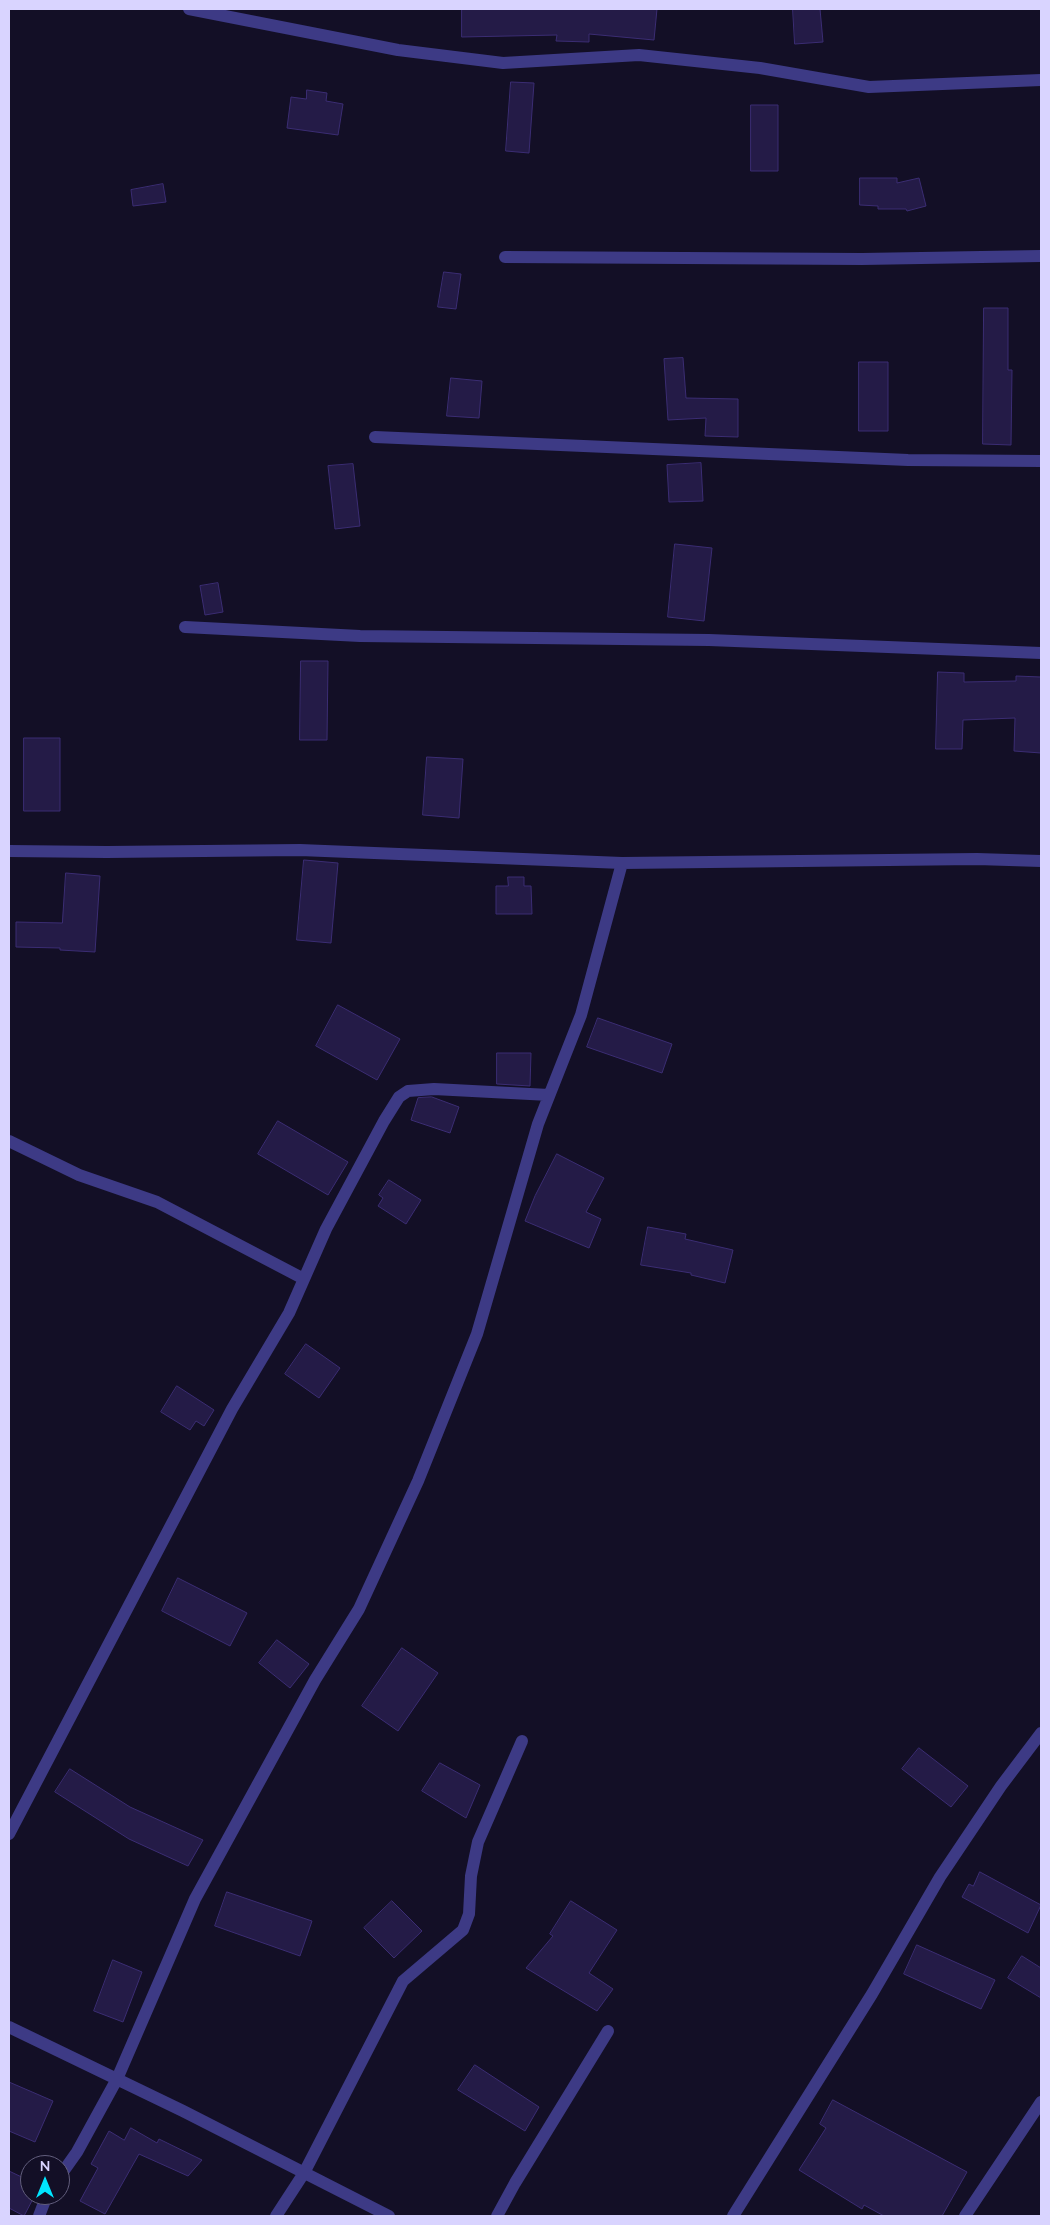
<!DOCTYPE html>
<style>
body{margin:0}
#map{position:relative;width:1050px;height:2225px;overflow:hidden;background:#130f26;font-family:Mulish,sans-serif}
canvas{display:block}
.frame{position:absolute;inset:0;border:10px solid #d9d4ff;pointer-events:none}
.north{position:absolute;left:20px;top:2155px;width:50px;height:50px;box-sizing:border-box;background:#130f26;border:1px solid #625e7d;border-radius:50%;rotate:0deg;font-size:14px;font-weight:700;line-height:20px;text-align:center;color:#d9d4ff}
.north::after{content:'';display:block;margin:auto;width:18px;height:22px;background:#00e5ff;clip-path:polygon(50% 0,100% 100%,50% 72%,0 100%)}
</style>
<div id="map">
<canvas width="1050" height="2225"></canvas>
<div class="frame"></div>
<div class="north">N</div>
</div>
<script>
const ctx = document.querySelector('canvas').getContext('2d');
ctx.lineJoin = 'round';
function fillPath(path, color) { ctx.fillStyle = color; ctx.fill(path, 'evenodd'); }
function trace(path, color, width, dash) { ctx.strokeStyle = color; ctx.lineWidth = width; ctx.lineCap = dash ? 'butt' : 'round'; ctx.setLineDash(dash || []); ctx.stroke(path); }
const building = new Path2D(`
 M462 9H657L654 40 589 34V42L556 41 557 35 462 37Z
 M793 9H820L823 42 795 44Z
 M511 82 534 83 529 153 506 151Z
 M307 90 327 93 326 101 343 104 338 135 287 128 291 97 306 99Z
 M751 105H778V171H751Z
 M860 178H897V183L919 178 926 206 907 211 906 209H878V206L860 205Z
 M163 184 166 202 133 206 131 190Z
 M444 272 461 274 456 309 438 307Z
 M984 308H1008V370H1012L1011 445 983 444Z
 M683 358 686 398 738 399V437L705 436 706 418 668 420 664 359Z
 M859 362H888V431H859Z
 M451 378 482 381 479 418 447 416Z
 M701 463 703 501 669 502 667 465Z
 M353 464 360 526 335 529 328 466Z
 M675 544 712 548 704 621 668 617Z
 M218 583 223 612 205 615 200 586Z
 M301 661H328L327 740H300Z
 M938 672 964 673V682L1016 681V676L1041 677V753L1014 751 1015 718 963 720 962 749H936Z
 M24 738H60V811H24Z
 M427 757 463 759 459 818 423 815Z
 M304 860 338 863 331 943 297 940Z
 M66 873 100 876 95 952 60 950V948L16 947V922L62 923Z
 M508 877H524V886H531L532 914H496V886H508Z
 M338 1005 400 1039 377 1080 316 1046Z
 M598 1018 672 1044 662 1073 587 1047Z
 M497 1053H531L530 1086 497 1084Z
 M432 1097 459 1107 450 1133 411 1120 418 1098Z
 M278 1121 348 1162 328 1195 258 1154Z
 M557 1154 604 1178 586 1212 601 1219 589 1248 525 1221 535 1196Z
 M389 1180 421 1200 406 1224 378 1206 383 1198 379 1195Z
 M648 1227 686 1234 685 1239 733 1250 725 1283 691 1275V1273L641 1265Z
 M306 1344 340 1368 319 1398 285 1374Z
 M177 1386 214 1410 204 1426 196 1421 190 1430 161 1412Z
 M178 1578 247 1613 230 1646 162 1611Z
 M277 1640 309 1664 290 1688 259 1663Z
 M402 1648 438 1673 398 1731 362 1706Z
 M919 1748 968 1786 951 1807 902 1769Z
 M440 1763 480 1785 466 1818 422 1791Z
 M70 1769 130 1807 203 1840 188 1866 129 1839 55 1792Z
 M980 1872 1041 1905 1028 1933 962 1897 969 1884 973 1886Z
 M227 1892 312 1921 300 1956 215 1926Z
 M392 1901 422 1931 394 1958 364 1928Z
 M571 1901 617 1930 589 1973 613 1989 597 2011 526 1968 553 1936 550 1934Z
 M917 1945 995 1980 981 2009 904 1974Z
 M1022 1956 1041 1968V1998L1008 1978Z
 M113 1960 142 1972 123 2022 94 2011Z
 M475 2065 539 2107 525 2131 458 2090Z
 M9 2082 53 2101 35 2142 9 2131Z
 M833 2100 967 2172 942 2216H884L864 2205 862 2209 799 2170 826 2128 820 2124Z
 M131 2128 157 2143 159 2139 202 2160 188 2176 139 2154 105 2214 80 2201 98 2168 91 2164 109 2131 124 2140Z
 M9 2171 30 2181V2195H35L24 2216 9 2208Z`);
fillPath(building, '#241b47');
trace(building, '#3b2d73', 1);
trace(new Path2D(`
 M189 9 398 50 503 63 639 55 760 68 869 87 1041 80
 M505 257 862 259 1041 256
 M375 437 908 460 1041 461
 M185 627 360 636 709 640 1041 653
 M9 851 107 852 300 850 622 863 977 859 1041 861
 M9 1141 79 1175 157 1202 304 1279
 M9 1834 232 1409 289 1313 326 1229 384 1121 399 1097 408 1091 434 1089 549 1095
 M9 2027 183 2111 389 2216
 M60 2176 77 2152 117 2079 195 1899 315 1680 359 1609 418 1481 477 1334 538 1124 581 1015 622 863
 M39 2216 47 2195
 M276 2216 304 2173 403 1981 463 1930 469 1914 471 1876 478 1842 522 1741
 M497 2216 515 2183 608 2031
 M733 2216 872 1994 940 1877 1001 1786 1041 1733
 M965 2216 1041 2102`), '#3d3a85', 12);
</script>
